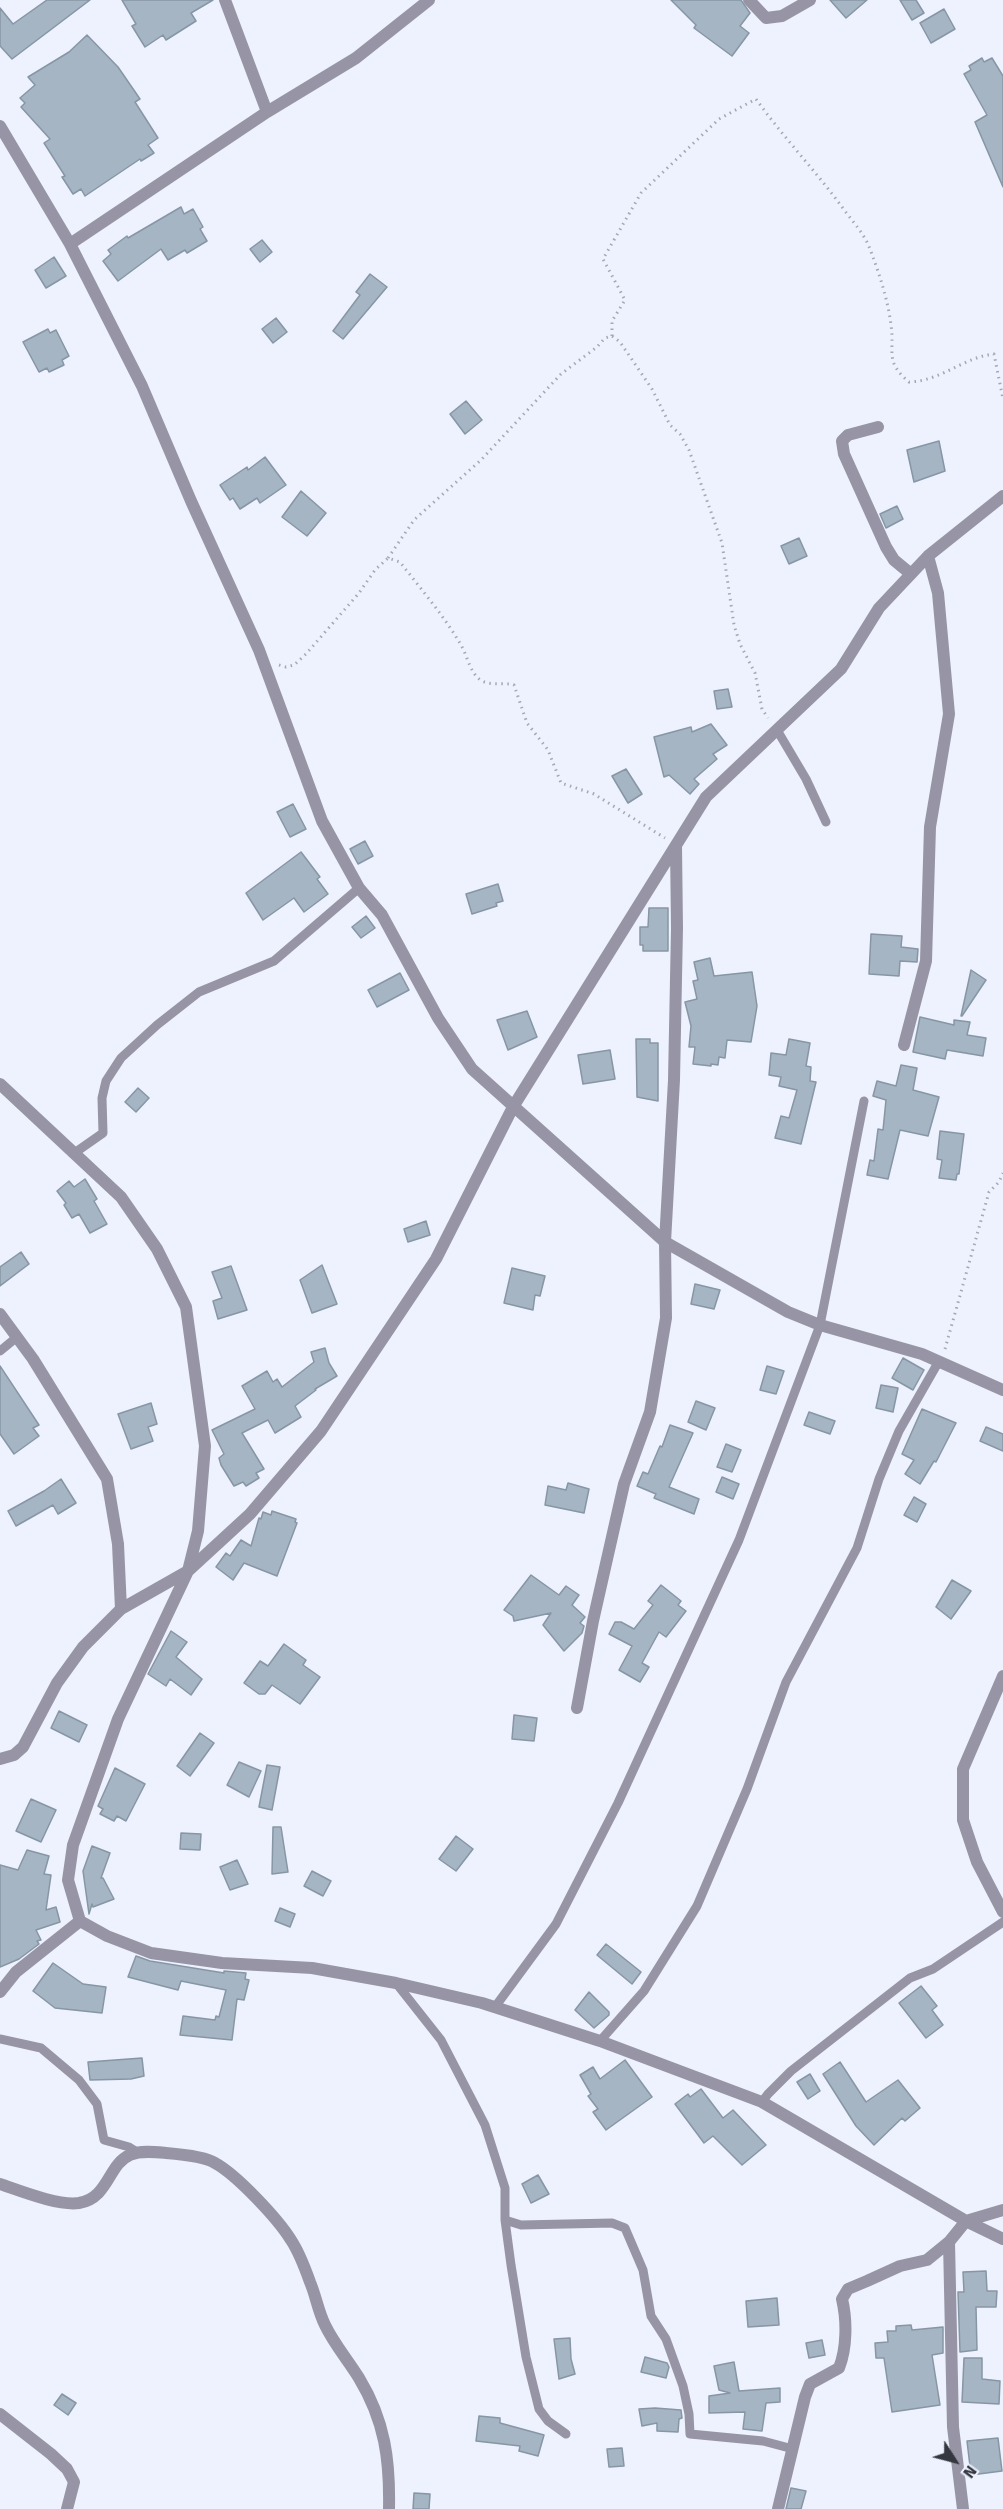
<!DOCTYPE html>
<style>
body{margin:0}
#map{position:relative;width:1003px;height:2509px;overflow:hidden;background:#edf2fe;font-family:"Fira Sans",sans-serif}
canvas{display:block}
.north{position:absolute;left:925px;top:2431px;width:60px;height:60px;-webkit-text-stroke:4px #edf2fe;paint-order:stroke;rotate:126deg;font-size:16px;font-weight:700;line-height:24px;text-align:center;color:#34373f}
.north::after{content:'';display:block;margin:auto;width:21px;height:27px;background:#34373f;clip-path:polygon(50% 0,100% 100%,50% 72%,0 100%)}
</style>
<div id="map">
<canvas width="1003" height="2509"></canvas>
<div class="north">N</div>
</div>
<script>
const ctx = document.querySelector('canvas').getContext('2d');
ctx.lineJoin = 'round';
function fillPath(path, color) { ctx.fillStyle = color; ctx.fill(path, 'evenodd'); }
function trace(path, color, width, dash) { ctx.strokeStyle = color; ctx.lineWidth = width; ctx.lineCap = dash ? 'butt' : 'round'; ctx.setLineDash(dash || []); ctx.stroke(path); }
const building = new Path2D(`
 M47 0H90L12 59 0 46V8L13 24Z
 M122 0H213L191 13 196 21 166 40 163 35 145 47 132 26 136 24Z
 M671 0H741L750 13 740 26 749 33 732 56 694 28 696 25Z
 M830 0H867L846 18Z
 M900 0H916L924 13 912 20Z
 M944 9 955 29 931 43 920 23Z
 M87 35 118 67 140 99 135 102 158 138 148 145 154 153 141 161 140 159 85 196 81 189 73 194 62 177 65 176 44 143 50 139 21 107 25 103 20 98 35 85 28 77 69 52Z
 M982 58 984 62 992 58 1003 76V187L975 122 987 115 964 74 971 70 969 66Z
 M181 207 184 214 193 209 203 227 200 229 207 241 187 253 185 250 168 260 161 249 118 281 103 261 111 254 108 250 127 236 128 238Z
 M262 240 272 252 260 262 250 249Z
 M54 257 66 276 46 288 35 270Z
 M370 274 387 287 343 339 333 331 360 295 356 292Z
 M276 318 287 332 273 343 262 329Z
 M48 329 50 333 56 330 69 356 62 360 64 365 49 372 47 368 39 372 23 342Z
 M466 401 482 420 465 434 450 414Z
 M939 441 945 471 914 482 907 450Z
 M265 457 286 485 260 503 257 498 240 509 233 498 230 500 220 485 247 467 248 470Z
 M301 491 326 513 307 536 282 517Z
 M897 506 903 519 886 528 880 514Z
 M799 538 807 556 789 564 781 546Z
 M728 689 732 707 717 709 714 691Z
 M711 724 727 745 713 754 717 759 694 779 699 784 690 794 669 775 664 777 654 737 691 727 692 732Z
 M626 769 642 794 628 803 612 776Z
 M293 804 306 829 290 837 277 812Z
 M365 841 373 856 358 864 350 849Z
 M301 852 320 877 317 879 328 894 304 912 294 898 263 920 246 893Z
 M498 884 503 901 496 903 497 906 472 914 466 894Z
 M649 908H668V951H643V945H640V927H648Z
 M366 916 375 928 361 938 352 927Z
 M871 934 902 936 901 947 918 949 917 962 900 961 899 976 869 974Z
 M710 958 714 976 752 972 757 1006 751 1042 727 1040 725 1058 719 1057 718 1065 711 1064V1066L693 1064 695 1047H689L691 1026 685 1002 697 999 693 981 698 980 694 962Z
 M971 970 986 980 962 1016H961Z
 M400 973 409 990 377 1007 368 990Z
 M527 1011 537 1037 508 1050 497 1020Z
 M920 1017 954 1025V1020L970 1022 967 1035 986 1038 983 1056 947 1050 945 1059 913 1052Z
 M636 1039H650V1043H658V1101L637 1097Z
 M789 1039 810 1043 806 1066 811 1067 810 1081 816 1082 801 1144 775 1138 781 1116 789 1118 797 1090 779 1086 781 1077 769 1075 771 1053 786 1055Z
 M610 1050 615 1079 583 1084 578 1055Z
 M901 1065 917 1068 913 1090 939 1097 928 1136 900 1130 888 1179 867 1175 870 1160 874 1161 878 1129 883 1130 886 1100 873 1096 877 1081 896 1086Z
 M138 1088 149 1098 136 1112 125 1102Z
 M940 1131 964 1134 959 1174H957L956 1180 939 1178 942 1160 937 1159Z
 M85 1179 97 1199 94 1201 107 1224 90 1233 79 1214 72 1218 64 1205 66 1203 57 1191 69 1181 74 1187Z
 M426 1221 430 1235 408 1242 404 1229Z
 M21 1252 29 1264 0 1286V1267Z
 M322 1265 337 1304 312 1313 300 1280Z
 M231 1266 247 1310 218 1319 213 1301 222 1298 212 1272Z
 M512 1268 545 1276 540 1296 535 1295 533 1310 504 1303Z
 M695 1284 720 1290 714 1309 691 1304Z
 M325 1348 329 1363 337 1376 315 1389 316 1390 295 1406 301 1417 275 1433 268 1420 242 1433 264 1469 256 1473 259 1478 246 1486 243 1482 234 1486 221 1465 219 1458 224 1454 212 1430 255 1409 242 1386 267 1371 273 1382 277 1379 282 1387 314 1362 311 1352Z
 M903 1358 924 1370 913 1390 892 1378Z
 M0 1366 39 1425 33 1428 39 1436 14 1454 0 1434Z
 M767 1366 784 1371 776 1394 760 1390Z
 M881 1385 898 1388 893 1412 876 1408Z
 M696 1401 715 1408 706 1430 688 1422Z
 M151 1403 157 1424 148 1427 153 1441 131 1449 118 1414Z
 M922 1409 956 1423 936 1462 934 1461 920 1484 905 1474 914 1460 902 1454Z
 M809 1412 835 1421 830 1434 804 1425Z
 M670 1425 693 1433 669 1487 699 1499 694 1514 654 1498 656 1494 637 1486 643 1472 648 1474 660 1446 662 1447Z
 M986 1427 1003 1434V1451L980 1441Z
 M726 1444 741 1450 732 1472 717 1467Z
 M722 1477 739 1484 733 1499 716 1492Z
 M61 1479 76 1503 58 1514 53 1505 16 1526 8 1511 44 1491Z
 M568 1483 589 1489 584 1513 545 1505 548 1486 566 1490Z
 M914 1497 926 1504 917 1522 904 1515Z
 M272 1511 296 1519 295 1522 297 1523 277 1576 244 1563 233 1580 216 1567 226 1553 230 1556 241 1540 251 1546 259 1518 261 1519 263 1512 271 1515Z
 M531 1575 559 1595 566 1586 579 1595 572 1605 585 1617 580 1623 584 1626 582 1633 564 1651 543 1625 551 1613 514 1621 513 1616 504 1610Z
 M952 1580 971 1591 951 1619 936 1607Z
 M661 1585 681 1601 678 1605 686 1611 666 1637 659 1632 642 1663 649 1667 640 1682 619 1670 632 1646 609 1634 615 1622H621L634 1629 653 1605 648 1601Z
 M171 1631 187 1642 176 1657 202 1679 191 1695 170 1679 166 1686 148 1674Z
 M284 1644 306 1660 303 1665 320 1677 300 1704 272 1685 265 1694H259L244 1683 260 1661 268 1666Z
 M59 1711 87 1725 79 1742 51 1728Z
 M514 1715 537 1718 534 1741 512 1739Z
 M200 1733 214 1743 190 1776 177 1766Z
 M239 1762 261 1771 249 1797 227 1785Z
 M267 1765 280 1767 272 1810 259 1807Z
 M115 1768 145 1784 126 1821 117 1816 114 1821 100 1814 103 1809 98 1806Z
 M31 1799 56 1810 41 1842 16 1831Z
 M273 1827H281L288 1872 272 1874Z
 M181 1833 201 1834 200 1850 180 1849Z
 M456 1836 473 1849 456 1871 439 1859Z
 M92 1846 110 1853 101 1878H103L114 1899 93 1907 92 1904 89 1914 83 1871Z
 M27 1850 49 1856 44 1874 51 1875 46 1910 56 1907 60 1922 36 1930 41 1940 37 1941 39 1944 19 1959 0 1967V1865L18 1870Z
 M237 1860 248 1884 230 1890 220 1867Z
 M312 1871 331 1881 323 1896 304 1886Z
 M280 1908 295 1914 290 1927 275 1921Z
 M606 1944 641 1972 632 1984 597 1955Z
 M136 1956 150 1961 224 1973V1971L246 1973 245 1979 249 1980 244 2000 237 1999 232 2040 180 2035 183 2016 215 2020 216 2016 219 2017 226 1990 181 1981 178 1990 128 1977Z
 M53 1963 83 1984 106 1987 102 2013 55 2008 33 1991Z
 M921 1986 937 2006 932 2010 943 2025 926 2038 899 2003Z
 M589 1992 609 2012V2015L594 2028 575 2010Z
 M142 2058 144 2076 131 2079 90 2080 88 2062Z
 M625 2060 652 2097 606 2130 593 2112 598 2109 588 2096 591 2094 580 2075 593 2067 600 2079Z
 M840 2062 866 2102 898 2080 920 2108 905 2121 902 2118 874 2145 856 2126 823 2074Z
 M810 2074 820 2091 808 2099 797 2082Z
 M701 2089 723 2118 733 2110 766 2145 742 2165 713 2136 704 2143 675 2104 688 2094 690 2097Z
 M538 2175 549 2194 531 2203 522 2184Z
 M986 2271 987 2291H997L996 2307H976L977 2350 960 2352 958 2292H964L963 2272Z
 M777 2298 779 2325 748 2327 746 2301Z
 M911 2325 912 2330 943 2327V2353L932 2355 940 2405 892 2412 884 2358H876L875 2343 888 2342 887 2331H896V2326Z
 M570 2338 571 2359 575 2374 559 2379 554 2339Z
 M822 2340 825 2355 809 2358 806 2343Z
 M645 2357 667 2363 669 2367 666 2378 641 2372Z
 M964 2358H982V2379L1000 2381 999 2404 962 2402Z
 M734 2362 739 2391 780 2388V2402L766 2403 762 2431 743 2429 745 2412 709 2413V2396L730 2393 719 2390 714 2366Z
 M62 2394 76 2403 68 2415 54 2405Z
 M655 2408 681 2410 682 2418 679 2419 678 2432 657 2431V2423L642 2426 639 2409Z
 M479 2416 500 2418V2423L544 2435 538 2456 519 2451 520 2446 476 2441Z
 M998 2438 1002 2471 971 2475 967 2441Z
 M622 2448 624 2466 609 2467 607 2449Z
 M791 2488 806 2491 801 2509H786Z
 M414 2493 430 2494 429 2509H413Z`);
fillPath(building, '#a5b5c4');
trace(building, '#8696a5', 1.5);
trace(new Path2D(`
 M612 336V321L625 300 603 259 641 193 719 119 756 99C783 137 815 170 842 207 852 221 864 233 870 249 879 273 888 300 891 325 895 352 884 361 909 382 941 381 964 357 994 354L1003 399
 M388 558 414 520 481 460 561 374 597 347 605 338 612 336 620 342 652 389 670 425 680 434 689 450 722 543 734 625 740 644 755 673 762 709 768 718
 M279 665 286 667 294 665 306 654 359 593 375 570 388 558 400 562C421 589 444 616 461 645 468 657 470 674 482 681 492 686 504 682 514 685L527 723 548 750 561 783 594 794 665 838
 M945 1349 989 1192 999 1182 1003 1173`), '#a4a8b2', 3, [1.5, 4.5]);
trace(new Path2D(`
 M777 730 806 779 826 822
 M73 1154 103 1133 102 1098 106 1081 121 1058 157 1025 199 992 274 961 359 888
 M0 1351 17 1337
 M396 1983 441 2040 485 2125 505 2188V2220L511 2265 526 2357 539 2409 548 2421 566 2434
 M495 2007 556 1924 618 1803 739 1540 820 1325 864 1101
 M0 2039 41 2048 79 2080 97 2104 104 2140 129 2147 137 2152
 M600 2041 644 1991 697 1906 747 1789 786 1682 857 1548 879 1479 899 1431 939 1361
 M762 2102 768 2094 791 2071 910 1978 933 1969 1003 1922
 M505 2220 521 2225 612 2223 625 2228 643 2270 651 2316 666 2339 683 2386 689 2414 690 2434 763 2441 793 2449`), '#9795a5', 9);
trace(new Path2D(`
 M225 0 267 112
 M749 0 766 18 782 16 810 0
 M0 126 70 244 142 386 191 501 259 650 322 821 359 888 382 915 438 1018 472 1069 665 1242 788 1312 820 1325 922 1354 1003 1390
 M70 244 267 112 356 58 429 0
 M878 427 848 435 842 441 844 454 886 547 894 560 911 574
 M904 1045 926 961 930 827 949 714 938 593 928 556
 M0 1084 121 1197 157 1249 186 1307 205 1446 198 1531 188 1571 118 1719 73 1845 68 1880 80 1921 107 1936 151 1953 222 1963 312 1968 396 1983 482 2003 600 2041 762 2102 966 2221 1003 2239
 M0 1314 33 1359 107 1479 118 1544 121 1609
 M1003 1676 963 1769V1820L977 1862 1003 1912
 M577 1708 593 1621 624 1484 650 1412 666 1318 665 1242 674 1080 677 928 676 846
 M0 1759 14 1755 23 1747 57 1683 83 1647 121 1609 188 1571 250 1514 321 1431 436 1259 513 1107 706 797 841 669 879 608 928 556 1003 496
 M0 1992 16 1972 80 1921
 M0 2184C21 2191 58 2206 79 2203 109 2198 108 2164 130 2155 140 2150 156 2152 166 2153 178 2154 206 2157 215 2163 237 2175 278 2219 291 2240 299 2252 305 2268 310 2282 316 2296 318 2311 325 2325 334 2344 348 2360 359 2378 385 2421 390 2460 389 2509
 M949 2242 953 2427 963 2509
 M0 2414 51 2454 67 2469 74 2482 67 2509
 M778 2509 805 2397 810 2384 839 2368C847 2348 847 2320 842 2299L848 2289 867 2281 900 2266 927 2260 949 2242 966 2221 1003 2210`), '#9795a5', 12);
</script>
